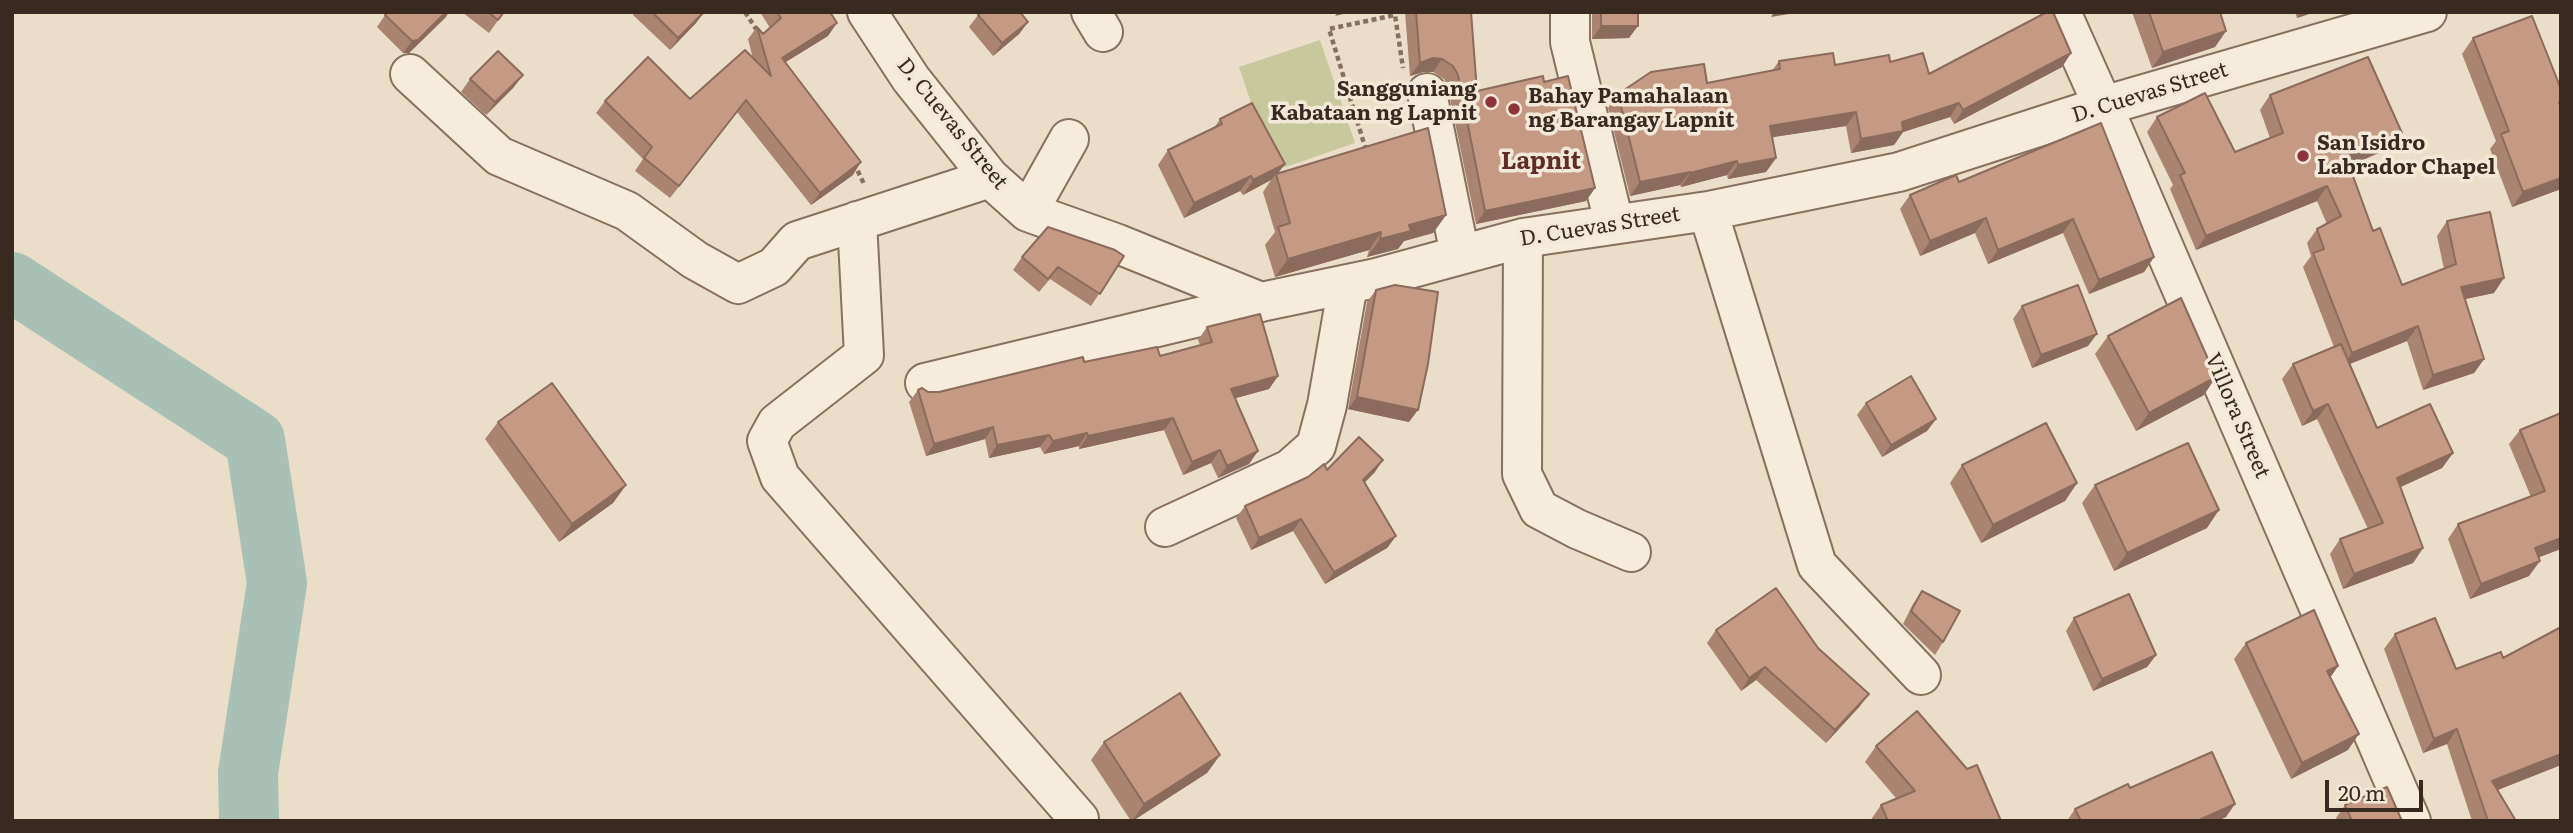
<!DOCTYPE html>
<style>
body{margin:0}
#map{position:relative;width:2573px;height:833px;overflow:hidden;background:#ebdec9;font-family:Literata,serif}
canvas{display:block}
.frame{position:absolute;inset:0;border:14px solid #382a21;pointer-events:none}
.scale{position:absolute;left:2325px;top:780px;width:98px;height:32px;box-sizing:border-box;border:4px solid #382a21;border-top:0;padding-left:9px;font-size:21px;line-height:24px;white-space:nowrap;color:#382a21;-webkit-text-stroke:5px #f3e9d8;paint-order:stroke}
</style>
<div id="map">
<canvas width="2573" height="833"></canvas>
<div class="frame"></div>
<div class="scale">20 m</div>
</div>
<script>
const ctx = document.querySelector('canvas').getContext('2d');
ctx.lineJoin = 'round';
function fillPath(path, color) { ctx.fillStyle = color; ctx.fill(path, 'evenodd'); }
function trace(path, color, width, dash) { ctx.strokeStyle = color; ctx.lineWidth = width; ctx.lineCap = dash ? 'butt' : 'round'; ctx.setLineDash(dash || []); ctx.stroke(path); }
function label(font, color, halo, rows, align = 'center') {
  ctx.font = font + ' Literata,serif'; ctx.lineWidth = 7; ctx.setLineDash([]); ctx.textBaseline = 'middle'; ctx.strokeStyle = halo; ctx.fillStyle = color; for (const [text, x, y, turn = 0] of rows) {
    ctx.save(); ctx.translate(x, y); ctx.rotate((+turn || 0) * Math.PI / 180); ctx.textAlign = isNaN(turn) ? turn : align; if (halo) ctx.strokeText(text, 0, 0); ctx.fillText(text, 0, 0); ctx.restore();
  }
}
fillPath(new Path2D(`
 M1320 40 1355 143 1274 171 1239 67Z`), '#c7c99d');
trace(new Path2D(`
 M12 282 255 440 277 583 248 773 249 821`), '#a9c0b7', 60);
const minor = new Path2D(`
 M867 12 911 79 990 178 1028 212 1118 244 1261 302 1376 278 1523 238 1708 211 1899 172 2103 106 2427 12
 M1091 12 1103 32
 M1570 12V42L1614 223
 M2061 12 2103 106 2411 821
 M410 74 499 156 627 211 695 260 738 284 774 267 797 241 990 178
 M1427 93 1460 255
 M1708 211 1817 565 1921 675
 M1028 212 1069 139
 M857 221 864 355 777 423 767 441 780 477 1079 819
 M1523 238 1522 474 1539 509 1577 529 1631 552
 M925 383 1261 302
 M1165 527 1290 469 1316 446 1327 405 1348 284`);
trace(minor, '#86715f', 42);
trace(new Path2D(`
 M745 12 758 32
 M1366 150 1329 29 1395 15 1403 68
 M854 163 864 184`), '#86715f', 4.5, [5, 3.5]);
trace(minor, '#f6ecdb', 38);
fillPath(new Path2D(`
 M462 12H504L489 33Z
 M635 12H704L696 23 670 50 633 15Z
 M760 12H830L828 36 785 62 853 175 811 205 737 112 670 198 635 171 643 159 596 113 605 101 690 99 753 59 748 39 757 27 763 34 770 28Z
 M1405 12H1471L1477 91 1544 82 1595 188 1586 201 1476 224 1448 89 1444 79 1433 72H1423L1410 76Z
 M1592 12H1638L1629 38 1592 39Z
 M2132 12H2220L2226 31 2215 47 2152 68Z
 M2295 12H2315L2297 18Z
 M385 15 446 17 409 53H403L377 27Z
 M978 15 1028 22 1019 34 993 56 969 27Z
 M2473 38 2561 89V189L2512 207 2490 149 2496 141 2462 54Z
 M2071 53 2062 67 1954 124 1950 117 1903 132 1894 145 1851 153 1846 126 1772 137 1776 158 1766 172 1728 179 1727 175 1681 187 1680 185 1630 196 1608 108 1618 94 1707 83 1772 71 1779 61 1835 65 1890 62 1929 74Z
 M470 79 514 87 486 115 461 92Z
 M2270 95 2392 147 2350 166 2373 231 2402 285 2444 269 2437 236 2447 221 2494 293 2465 299 2484 359 2474 373 2423 390 2407 341 2350 364 2377 428 2453 453 2442 468 2401 487 2423 548 2413 563 2343 589 2330 554 2340 539 2368 529 2317 419 2302 426 2282 379 2293 364 2334 347 2303 267 2311 256 2307 243 2317 229 2327 224 2317 201 2196 250 2170 189 2173 185 2147 132 2157 117 2235 152 2270 138 2260 110Z
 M1220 119 1278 173 1446 215 1433 233 1404 241 1398 249 1367 257 1369 250 1275 277 1265 245 1275 232 1263 192 1271 180 1243 195 1240 191 1184 218 1158 165 1168 150 1214 128Z
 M2101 123 2154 257 2144 272 2089 294 2063 233 1988 264 1975 233 1920 256 1900 209 1910 195 1959 182Z
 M1124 256 1091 306 1050 279 1039 292 1013 270 1022 257Z
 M1376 290 1409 422 1348 409 1367 302Z
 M2022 306 2088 346 2032 368 2013 319Z
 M1207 327 1278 376 1269 389 1235 398 1258 451 1249 464 1218 478 1211 463 1183 475 1164 430 1079 449V446L1044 454 1040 447 989 458 985 439 926 456 909 402 918 390 928 392H939L1084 362 1160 356 1200 345 1198 340Z
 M2108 336 2204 395 2136 431 2095 354Z
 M1866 403 1936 419 1927 431 1882 457 1857 415Z
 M2561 413 2538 558 2529 576 2470 599 2448 539 2458 524 2531 497 2509 444 2520 430Z
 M498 422 626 485 613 503 559 542 485 439Z
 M1962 465 2077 483 2065 501 1981 543 1950 483Z
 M1327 470 1375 472 1365 482 1396 536 1387 548 1325 584 1293 531 1251 550 1236 518 1245 506Z
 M2095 485 2207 528 2114 571 2082 503Z
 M1922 591 1943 642 1935 655 1903 624 1913 604Z
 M2074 618 2156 655 2147 667 2093 691 2066 631Z
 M2561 627V765L2498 790 2516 821H2472L2447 744 2423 753 2384 649 2395 634 2456 669 2503 658Z
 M1716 630 1860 706 1826 743 1756 680 1741 691 1707 643Z
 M2246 643 2338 666 2330 678 2348 750 2291 779 2234 659Z
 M1104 742 1220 755 1207 773 1133 821H1131L1091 760Z
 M1876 746 2001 821H1870L1881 805 1896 798 1865 762Z
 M2130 788 2226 817 2217 821H2067L2075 809Z
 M2345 805 2400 817 2402 821H2338L2336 818Z`), '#aa8470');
fillPath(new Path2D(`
 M446 12H449L446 17 409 53H403L412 41Z
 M704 12 696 23 670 50 678 38Z
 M1338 12H1352L1335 16Z
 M1774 12H1801L1771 17Z
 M2301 12H2315L2297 18Z
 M1028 22 1019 34 993 56 1002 43Z
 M837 23 828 36 773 70 782 58Z
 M1601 26H1638L1629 38 1592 39Z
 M2226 31 2215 47 2152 68 2163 52Z
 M2071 53 2062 67 1954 124 1963 110Z
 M1433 58 1442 59 1433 72H1423L1410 76 1420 63Z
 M523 75 514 87 486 115 495 102Z
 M1959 103 1950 117 1903 132 1894 145 1851 153 1861 139 1902 122Z
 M1856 112 1846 126 1761 139 1770 126Z
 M2402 133 2392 147 2336 171 2346 157Z
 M1776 158 1766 172 1728 179 1738 165Z
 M1737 161 1727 175 1681 187 1690 173Z
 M861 162 853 175 811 205 820 193Z
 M1285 164 1276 176V174L1271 180 1243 195 1253 180Z
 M1690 172 1680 185 1630 196 1640 182Z
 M1251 176 1240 191 1184 218 1194 203Z
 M2561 178V189L2512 207 2523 192Z
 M2327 186 2317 201 2196 250 2206 236Z
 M1595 188 1586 201 1476 224 1485 211Z
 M1446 215 1433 233 1404 241 1398 249 1367 257 1380 239 1409 225Z
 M1986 218 1975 233 1920 256 1930 241Z
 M2073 219 2063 233 1988 264 1998 250Z
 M1381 232 1369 250 1275 277 1288 259Z
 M2154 257 2144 272 2089 294 2099 280Z
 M2504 278 2494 293 2451 302 2461 287Z
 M2418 326 2407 341 2342 367 2352 353Z
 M2097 334 2088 346 2032 368 2041 355Z
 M2484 359 2474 373 2423 390 2433 375Z
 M1278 376 1269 389 1222 402 1231 389Z
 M2216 377 2204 395 2136 431 2149 413Z
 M1357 397 1418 410 1409 422 1348 409Z
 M2328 404 2317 419 2302 426 2313 411Z
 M1173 418 1164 430 1079 449 1088 436Z
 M1936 419 1927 431 1882 457 1891 445Z
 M993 427 985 439 926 456 934 444Z
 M1087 433 1079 446 1044 454 1053 441Z
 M1049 435 1040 447 989 458 997 445Z
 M1220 450 1211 463 1183 475 1192 462Z
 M1258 451 1249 464 1218 478 1227 466Z
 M2453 453 2442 468 2387 493 2397 478Z
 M1383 460 1375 472 1355 492 1363 480Z
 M2077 483 2065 501 1981 543 1993 525Z
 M626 485 613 503 559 542 572 524Z
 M2219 510 2207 528 2114 571 2127 553Z
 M1301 519 1293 531 1251 550 1259 538Z
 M1396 536 1387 548 1325 584 1334 572Z
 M2561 538V549L2524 563 2535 548Z
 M2423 548 2413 563 2343 589 2354 574Z
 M2540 561 2529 576 2470 599 2481 584Z
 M2156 655 2147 667 2093 691 2102 679Z
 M2338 666 2327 682V671Z
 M1765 667 1756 680 1741 691 1749 678Z
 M1869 694 1860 706 1826 743 1835 730Z
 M2457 729 2447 744 2423 753 2434 739Z
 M2359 734 2348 750 2291 779 2302 763Z
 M2561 754V765L2482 796 2492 781Z
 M1220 755 1207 773 1132 821 1144 804Z
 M2235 804 2226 817 2217 821H2197Z`), '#8b6b5b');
const building = new Path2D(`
 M388 12H446L418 40 412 41 385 15Z
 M488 12H504L498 20Z
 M652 12H704L678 38Z
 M777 12H830L837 23 782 58 861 162 820 193 746 100 679 186 644 158 652 147 605 101 648 57 690 99 745 50 771 76 757 27 763 34 781 18Z
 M981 12H1020L1028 22 1002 43 978 15Z
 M1416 12H1471L1477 91 1543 76 1544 82 1568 76 1595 188 1485 211 1458 75 1453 66 1442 59 1433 58 1420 63Z
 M1601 12H1638V26H1601Z
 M2047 12H2053L2071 53 1963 110 1959 103 1902 122 1903 131 1861 139 1856 112 1770 126 1776 158 1738 165 1737 161 1690 173V172L1640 182 1618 94 1651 72 1704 64 1707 83 1780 69 1779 61 1833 53 1835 65 1889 55 1890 62 1923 53 1929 74Z
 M2149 12H2220L2226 31 2163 52Z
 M2532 16 2561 89V102L2559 103 2561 106V178L2523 192 2501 134 2509 131 2473 38Z
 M498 51 523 75 495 102 470 79Z
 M2368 57 2402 133 2346 157 2373 231 2380 228 2402 285 2456 264 2447 221 2490 212 2504 278 2461 287 2484 359 2433 375 2418 326 2352 353 2313 253 2324 249 2317 229 2341 216 2327 186 2206 236 2180 175 2185 173 2157 117 2205 93 2235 152 2283 133 2270 95Z
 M1252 103 1285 164 1253 180 1251 176 1194 203 1168 150 1222 124 1220 119Z
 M2101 123 2154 257 2099 280 2073 219 1998 250 1986 218 1930 241 1910 195 1956 175 1959 182Z
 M1428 128 1446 215 1409 225 1411 231 1380 239 1381 232 1288 259 1278 227 1290 223 1276 174Z
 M1048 227 1115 250 1124 256 1100 294 1058 267 1048 279 1022 257Z
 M1395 285 1438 292 1428 364 1418 410 1357 397 1376 290Z
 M2078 285 2097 334 2041 355 2022 306Z
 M2181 298 2216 377 2149 413 2108 336Z
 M1260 314 1278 376 1231 389 1258 451 1227 466 1220 450 1192 462 1173 418 1088 436 1087 433 1053 441 1049 435 997 445 993 427 934 444 918 390 922 388 928 392H939L1083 357 1084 362 1157 347 1160 356 1212 342 1207 327Z
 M2341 344 2377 428 2430 404 2453 453 2397 478 2423 548 2354 574 2340 539 2383 523 2328 404 2313 411 2293 364Z
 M1911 376 1936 419 1891 445 1866 403Z
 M552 383 626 485 572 524 498 422Z
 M2561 413V538L2535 548 2540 561 2481 584 2458 524 2545 491 2520 430Z
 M2046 423 2077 483 1993 525 1962 465Z
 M1359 437 1383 460 1363 480 1396 536 1334 572 1301 519 1259 538 1245 506 1308 477 1324 464 1327 470Z
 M2188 443 2219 510 2127 553 2095 485Z
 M1776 588 1818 648 1869 694 1835 730 1765 667 1749 678 1716 630Z
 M1922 591 1960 611 1943 642 1911 611Z
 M2129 594 2156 655 2102 679 2074 618Z
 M2314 610 2338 666 2327 671 2359 734 2302 763 2246 643Z
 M2435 618 2456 669 2501 652 2503 658 2561 627V754L2492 781 2516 821H2488L2457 729 2434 739 2395 634Z
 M1180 693 1220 755 1144 804 1104 742Z
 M1917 711 1967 769 1977 765 2001 821H1888L1881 805 1915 791 1876 746Z
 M2212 752 2235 804 2197 821H2081L2075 809 2128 784 2130 788Z
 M2387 787 2402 821H2352L2345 805Z`);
fillPath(building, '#c69982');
trace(building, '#8b6b5b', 2);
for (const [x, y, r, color] of [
 [1491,102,7,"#90343b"],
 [1514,109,7,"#90343b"],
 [2303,156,7,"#90343b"]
]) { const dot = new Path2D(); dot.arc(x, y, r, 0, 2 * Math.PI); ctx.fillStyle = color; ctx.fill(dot); trace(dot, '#f3e9d8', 2.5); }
label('bold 21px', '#382a21', '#f3e9d8', [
 ["Sangguniang",1477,90,"right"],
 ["Kabataan ng Lapnit",1477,114,"right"],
 ["Bahay Pamahalaan",1528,97],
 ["ng Barangay Lapnit",1528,121],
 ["San Isidro",2317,144],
 ["Labrador Chapel",2317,168]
], 'left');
label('21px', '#382a21', '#f3e9d8', [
 ["D. Cuevas Street",2150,93,-17],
 ["D. Cuevas Street",952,124,51],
 ["D. Cuevas Street",1600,227,-9],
 ["Villora Street",2237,416,67]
]);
label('bold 24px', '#612c24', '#f3e9d8', [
 ["Lapnit",1541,162]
]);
</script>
